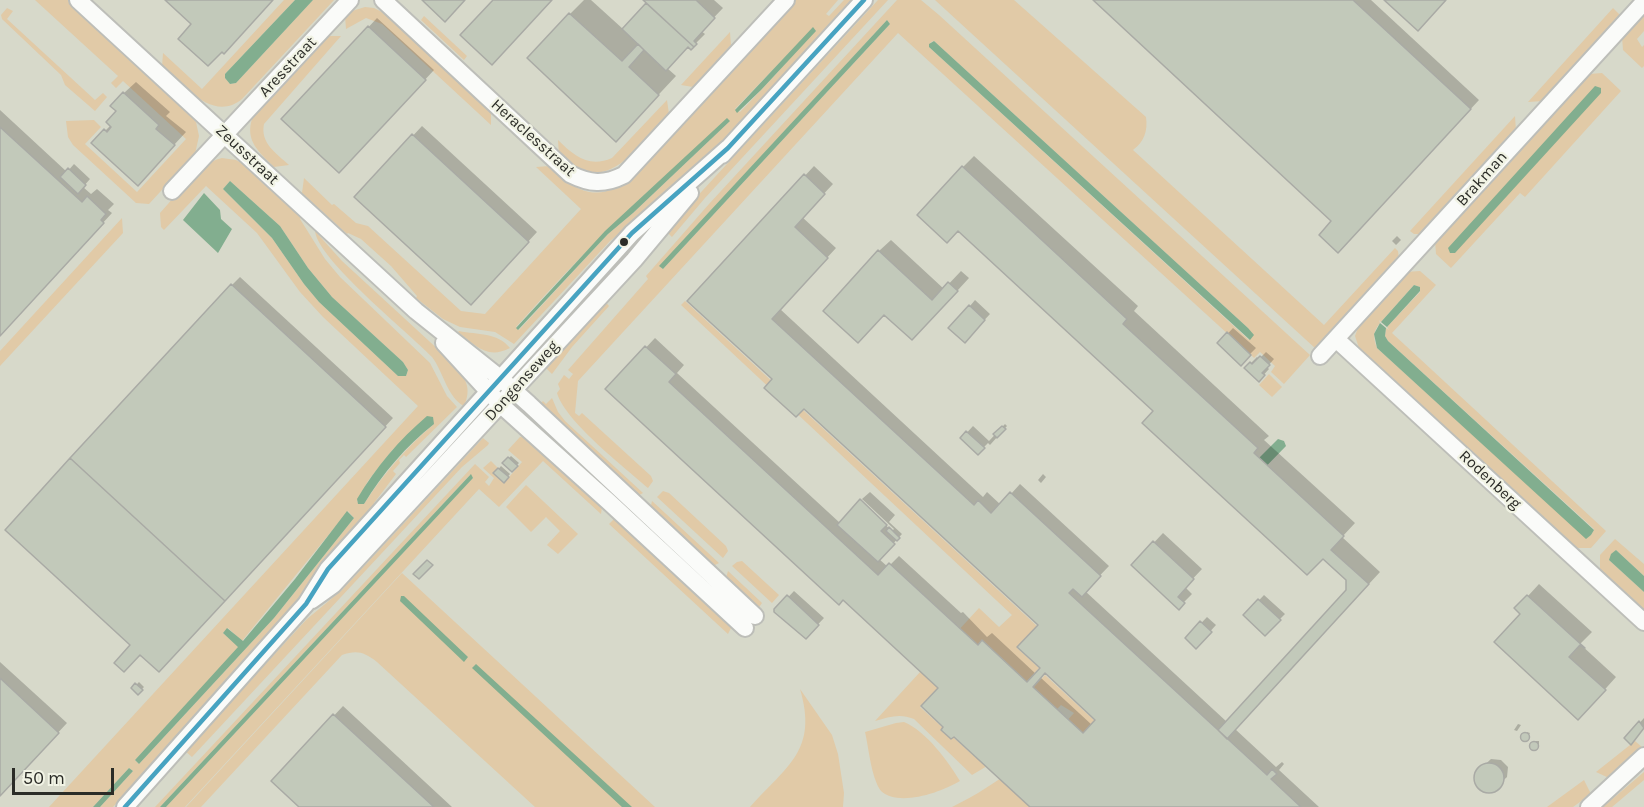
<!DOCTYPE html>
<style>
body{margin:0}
#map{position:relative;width:1644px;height:807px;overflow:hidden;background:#e1e2da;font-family:Karla,sans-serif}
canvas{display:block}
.scale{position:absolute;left:12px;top:768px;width:102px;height:27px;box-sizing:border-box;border:3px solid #2b2c27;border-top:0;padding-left:8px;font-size:18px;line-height:21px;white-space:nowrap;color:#2b2c27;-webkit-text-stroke:4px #f1f3e4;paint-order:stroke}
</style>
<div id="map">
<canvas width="1644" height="807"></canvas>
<div class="scale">50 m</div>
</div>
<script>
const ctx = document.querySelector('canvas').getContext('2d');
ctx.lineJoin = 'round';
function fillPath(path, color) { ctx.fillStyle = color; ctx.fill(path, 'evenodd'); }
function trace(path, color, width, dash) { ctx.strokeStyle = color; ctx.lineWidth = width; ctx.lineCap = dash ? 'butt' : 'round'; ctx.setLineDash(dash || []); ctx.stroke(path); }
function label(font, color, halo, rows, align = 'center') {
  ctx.font = font + ' Karla,sans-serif'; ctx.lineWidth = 4.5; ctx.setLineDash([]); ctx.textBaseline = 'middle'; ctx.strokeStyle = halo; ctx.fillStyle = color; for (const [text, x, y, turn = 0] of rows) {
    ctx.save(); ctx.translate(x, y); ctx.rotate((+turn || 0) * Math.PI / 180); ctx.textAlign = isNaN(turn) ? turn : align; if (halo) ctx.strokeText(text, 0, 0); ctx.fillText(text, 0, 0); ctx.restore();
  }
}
fillPath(new Path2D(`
 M0 0H1644V807H0Z`), '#d7d9ca');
fillPath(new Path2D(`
 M35 0H69L158 83 196 122 199 136 195 154 149 204 136 203 73 145 68 137 66 121 94 120 101 127 85 144 137 192 186 139 123 81 116 88 111 83 118 76Z
 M284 0H295L225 74V78L230 84 236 83 313 0H334L242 99C213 123 184 85 162 67L163 53 202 89Z
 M793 0H838L826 14 829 16 844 0H857L724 139 637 219 610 241 514 344 495 332 460 327 443 319 416 298 417 296 391 266 361 239 348 233 347 234 302 193 304 178 332 205 334 204 356 223 368 226 461 311 485 314 581 209 536 167 550 166C571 186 589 202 619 186ZM813 28C792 59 766 85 740 112L735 109ZM730 121 633 213 608 234 519 330 516 327C582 253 652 183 730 121Z
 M878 0H888L705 198 672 237 667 232 668 228Z
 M897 0H921L939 15 1310 355 1284 384 1271 372 1275 366 1260 352 1254 358 1252 356 898 33 578 381 575 413 579 416 582 413 651 476 653 481 648 488C624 467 565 421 557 393L560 389 558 384 564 375 569 379 573 374 568 370 648 279 646 276 709 204ZM887 20 890 24 663 269 660 266ZM934 41 1248 328 1249 340 929 47 931 42Z
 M935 0H1014L1146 117C1148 131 1144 142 1133 150L1324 325 1395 248 1398 251 1399 259 1316 349Z
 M365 7 374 8 386 14 491 111V125L382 24 366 18 346 29 345 16 352 11Z
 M7 8 13 11 7 19 95 100 103 93 107 97 95 111 65 85 61 75 2 19 1 15Z
 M1613 8 1621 16 1543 101 1528 102Z
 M1644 12V31L1637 39 1642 47 1644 45V66L1642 68 1623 50 1622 37Z
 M424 16 467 56 464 60 421 20Z
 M730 32 731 45 693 87 681 85Z
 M327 36H341L264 124C260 143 276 153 289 165L274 167C259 152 245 141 252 119Z
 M1602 73 1621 91 1525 197 1520 193 1451 268 1436 254 1435 241 1589 74Z
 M667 100 669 114C647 137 612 191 574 167 568 163 563 159 559 155L558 140C574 156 589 168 612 158Z
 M1515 116 1516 131 1421 234H1414L1410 231Z
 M222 158 236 160 245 165 301 217 300 219 325 259 340 277 430 363 447 396 457 407 406 457 404 455 399 460 400 463 393 471 396 474 374 503 376 505 310 588 252 655 113 807H100L133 771 129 768 93 807H49L418 406 323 317 300 292 257 233 206 186 164 230 161 227 160 213C177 195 198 163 222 158ZM230 181 280 226 308 268 332 297 403 362 408 370 406 376H398L319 302 304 284 272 238 223 189ZM434 424C406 448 384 473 364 504L357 502 368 481 393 449ZM348 511 354 518 274 618 139 764 135 760 239 647 223 633 228 628 242 641Z
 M122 218 123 233 0 366V351Z
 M315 231 342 261 454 364C466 379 472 388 464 406 447 397 444 373 432 357 408 332 318 260 315 231Z
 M1420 271 1436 285 1392 333 1606 531 1591 548H1575L1359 348 1355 336 1359 325 1406 272ZM1414 285 1420 287V292L1387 327 1389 330 1386 328 1385 336 1388 341 1594 529 1591 535 1586 538 1377 348C1373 338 1373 331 1380 323L1379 320 1381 322Z
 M605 301 609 306 572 347 552 374 542 364Z
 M685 301 1037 626 1017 648 1039 668 1026 682 981 641 920 707 976 758 1037 692 1033 688 1045 675 1160 781 1136 807H952C999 784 1039 752 1074 713L1061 705C1035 733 1005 756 972 775L914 719C900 713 889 717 875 721L979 608 999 627 1012 615 681 305Z
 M459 331C478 335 497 332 510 348 487 360 475 345 458 332Z
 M1269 374 1282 387 1272 397 1259 385Z
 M552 398 558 412 565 421 643 493 637 496 537 407 543 401 546 404Z
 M526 435 602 507 601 514 543 461 499 507 479 489 185 807H166L470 481 473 478 470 475 160 807H155L475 464 489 477 485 482 489 486 494 478 483 468 491 461 498 468 493 473 504 483 522 462 508 450 520 437Z
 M483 438 489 443 488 445 462 467 192 757 185 751 307 619 342 590Z
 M526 485 578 534 558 554 547 545 560 531 546 517 531 532 506 507Z
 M663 491 669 493 726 546 728 551 723 558 657 497Z
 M652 501 719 563 713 566 650 510Z
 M614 519H618L658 556V559L732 626 728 634 609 524Z
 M1615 539 1644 564V576L1616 550 1609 560 1644 592V611L1600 570V555Z
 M742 561 779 595 772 603 732 566 737 562Z
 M728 571 760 601 762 603 757 610 754 608V603L738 588H733L726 578Z
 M402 573 655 807H535L377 662C364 652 357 650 342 655L201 807H186Z
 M800 689 832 735 838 754 844 793 843 807H750C788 765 818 750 800 689Z
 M904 722C927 732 947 760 960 781 940 793 898 807 881 791 871 777 869 749 865 732L896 723Z
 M1635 741 1643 748 1609 778 1596 772Z
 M1644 772V780L1612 807H1603Z
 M1584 780 1591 794 1573 807H1547Z`), '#e1caa7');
fillPath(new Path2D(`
 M295 0H313L236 83 230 84 225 78V74Z
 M887 20 890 24 663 269 659 266Z
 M813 27 816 31 761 90 737 113 735 110Z
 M934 41 1248 328 1254 335 1250 340 929 47V44Z
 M1595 86 1601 88V93L1455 253H1450L1448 248Z
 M727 118 730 121 633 213 608 234 518 330 516 328 605 231Z
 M230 181 280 226 308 268 332 297 403 362 408 370 406 376H398L319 302 304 284 272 238 223 189Z
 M204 193 220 210 221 219 232 229 218 253 183 220Z
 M1414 285 1420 287V291L1387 327 1381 322Z
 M1380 323 1386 328 1385 336 1388 341 1594 530 1591 535 1586 539 1377 348 1374 334Z
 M427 416 433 417 434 424C406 446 383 473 364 504H358L357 499C376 467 399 440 427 416Z
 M1278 439 1284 441 1286 446 1246 487 1242 475Z
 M471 474 473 478 166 807H160Z
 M347 511 354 518 274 618 139 764 135 760 238 647 223 633 227 628 243 641 295 579Z
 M1616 550 1644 576V592L1609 560 1611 554Z
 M401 596H404L468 657 464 662 400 601Z
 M476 664 632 807H622L472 668Z
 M129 768 133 771 100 807H93Z`), '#82ae8f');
fillPath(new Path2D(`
 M584 0H591L623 29 648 3 645 0H714L723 8 701 31 705 34 691 48 688 46 667 68 676 76 633 122 570 14Z
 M1095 0H1371L1479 100 1347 242 1333 221Z
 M377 18 434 70 348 163 283 119Z
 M136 82 170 112 166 116 186 132 149 172 93 143 111 125 124 93Z
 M0 110 67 172 74 164 90 179 83 187 91 194 97 189 114 204 108 210 112 213 0 335Z
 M422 126 537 232 480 294 356 197Z
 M974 156 1138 306 1134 311 1269 436 1264 440 1355 523 1342 537 1380 572 1235 729 1276 767 1282 762 1284 764 1279 770 1319 807H1032L945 727 940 688 843 598 607 389 655 338 684 365 677 373 840 523 860 501 892 531 894 529 862 499 870 492 895 515 889 522 902 534 879 559 888 567 899 556 961 613 963 612 987 637 992 633 1036 674 1042 668 1040 625 689 301 814 166 833 184 802 217 836 248 780 309 983 497 987 492 1001 505 1020 484 1109 566 1085 591 1227 722 1348 590 1347 580 1155 411 963 167ZM1046 671 1098 719 1092 725 1040 677Z
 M1397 236 1401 240 1396 245 1392 241Z
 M891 240 944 289 961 271 969 278 924 327 879 251Z
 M240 277 393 418 168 662 141 653 132 645 232 285Z
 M975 300 990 314 965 341 970 306Z
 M1233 328 1256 348 1241 363 1219 343Z
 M1266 352 1274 359 1267 367 1269 369 1259 380 1246 368 1257 357 1259 359Z
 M1005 424 1007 426 990 445 988 443 978 453 962 438 973 426 989 441Z
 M511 456 519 463 512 470 504 463Z
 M501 466 510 474 504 481 495 473Z
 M1043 474 1046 477 1041 483 1038 480Z
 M1163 533 1202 569 1185 587 1192 594 1179 607 1133 565Z
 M1539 584 1592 632 1580 644 1616 677 1590 706 1522 613 1528 596Z
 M794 591 824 618 806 637 776 610Z
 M1264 595 1285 614 1265 634 1245 615Z
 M1207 617 1216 625 1196 647 1187 638Z
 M0 662 67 723 0 795Z
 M139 682 144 687 138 693 133 688Z
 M343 706 452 807H301L273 781Z
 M1644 718V728L1637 737 1626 738Z
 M1518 724 1521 725 1517 731 1514 730Z
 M1527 732 1530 733 1526 740 1523 738Z
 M1534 741H1539V745L1533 748 1532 744Z
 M1491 759 1501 760 1508 767 1507 777 1493 790H1483L1477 782V772Z`), '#0003');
const building = new Path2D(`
 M165 0H273L224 54 222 52 208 66 178 39 191 24Z
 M422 0H465L445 22Z
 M493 0H552L492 65 460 35Z
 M643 0H696L715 18 694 41 697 44 694 47Z
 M1093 0H1353L1471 109 1338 253 1319 235 1331 221Z
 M1384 0H1446L1418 31Z
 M646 3 694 47 691 50 688 47 666 71 622 29Z
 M569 13 622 61 638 44 644 50 629 67 659 95 616 142 527 58Z
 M368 26 426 80 339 173 281 119Z
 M123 92 159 125 156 129 175 145 138 186 91 143 104 129 107 132 111 127 106 122 116 111 110 106Z
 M0 127 82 202 87 196 106 214 101 220 104 223 0 336Z
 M412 134 529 242 471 305 354 197Z
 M962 166 1127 319 1123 324 1258 448 1254 453 1344 536 1331 550 1369 584 1227 739 1218 730 1346 590V580L1323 559 1307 575 1142 423 1153 411 958 231 947 243 917 215Z
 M68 168 86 185 78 194 60 177Z
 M804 174 825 194 795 227 828 258 772 319 974 505 978 500 991 513 1010 492 1101 576 1082 597 1073 589 1069 593 1267 775 1272 769 1277 774 1271 779 1301 807H1030L954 737 951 739 941 730 943 727 921 706 938 688 843 600 839 605 605 389 645 346 676 374 669 382 878 575 889 563 978 645 982 640 1027 682 1040 668 1017 647 1038 625 804 409 796 417 764 388 772 379 687 301ZM1045 673 1095 720 1083 733 1033 687Z
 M878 250 932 300 948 282 958 291 912 340 884 315 858 343 823 311Z
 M231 284 386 427 225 601 70 458Z
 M969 305 985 320 965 343 948 328Z
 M1227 332 1251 355 1241 366 1217 343Z
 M1260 356 1270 365 1262 373 1265 375 1259 382 1244 368 1250 362 1252 364Z
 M1002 426 1006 429 997 438 993 434Z
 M966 431 985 448 978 455 960 438Z
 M508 457 518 466 512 472 502 463Z
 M70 458 225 601 159 672 140 655 124 672 114 663 130 645 5 530Z
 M498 468 509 477 504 483 493 473Z
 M860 499 887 525 881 531 895 544 878 562 837 525Z
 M889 527 900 538 897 541 886 531Z
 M1153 541 1194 579 1178 597 1185 603 1179 610 1131 565Z
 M427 560 433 565 419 579 413 574Z
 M787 595 819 625 806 639 774 612V609Z
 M1527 595 1585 648 1580 645 1569 657 1606 690 1578 720 1494 642 1520 614 1514 608Z
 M1258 599 1281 620 1265 636 1243 615Z
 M1200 621 1212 632 1196 649 1185 638Z
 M0 678 59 733 0 796Z
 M135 683 143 690 138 695 131 688Z
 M333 714 434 807H299L271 781Z
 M1639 721 1644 728 1631 745 1624 738Z
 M1520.5 737a4.5 4.5 0 1 1 9 0a4.5 4.5 0 1 1-9 0Z
 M1529.5 746a4.5 4.5 0 1 1 9 0a4.5 4.5 0 1 1-9 0Z
 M1474 778a15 15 0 1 1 30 0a15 15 0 1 1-30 0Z`);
fillPath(building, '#c2c9ba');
trace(building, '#a9aaa5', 1.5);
const minor = new Path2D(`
 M78 0 416 311 500 378 529 404 755 616
 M383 0 570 174C590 184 604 185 624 175L786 0
 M722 155 864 0
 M172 191 350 0
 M1336 339 1644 622
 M444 343 500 404 609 502 745 628
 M1320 356 1644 2
 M312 600 333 585 634 260 690 193
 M125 807 306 604 328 569 632 233 728 148
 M1589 807 1644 756`);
trace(minor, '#bdbeb9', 20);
trace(minor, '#fafbf9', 16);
trace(new Path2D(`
 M125 807 306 604 328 569 632 233 728 148 864 0`), '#47a3c1', 4.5);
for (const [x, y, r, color] of [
 [624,242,5,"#2b2c27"]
]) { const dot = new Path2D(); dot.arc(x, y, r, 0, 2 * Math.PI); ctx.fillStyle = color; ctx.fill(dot); trace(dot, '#f1f3e4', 2); }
label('16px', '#2b2c27', '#f1f3e4', [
 ["Aresstraat",288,67,-47],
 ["Heraclesstraat",533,138,42],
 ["Zeusstraat",247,155,43],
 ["Brakman",1482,179,-48],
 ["Dongenseweg",522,381,-48],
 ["Rodenberg",1490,480,43]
]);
</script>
